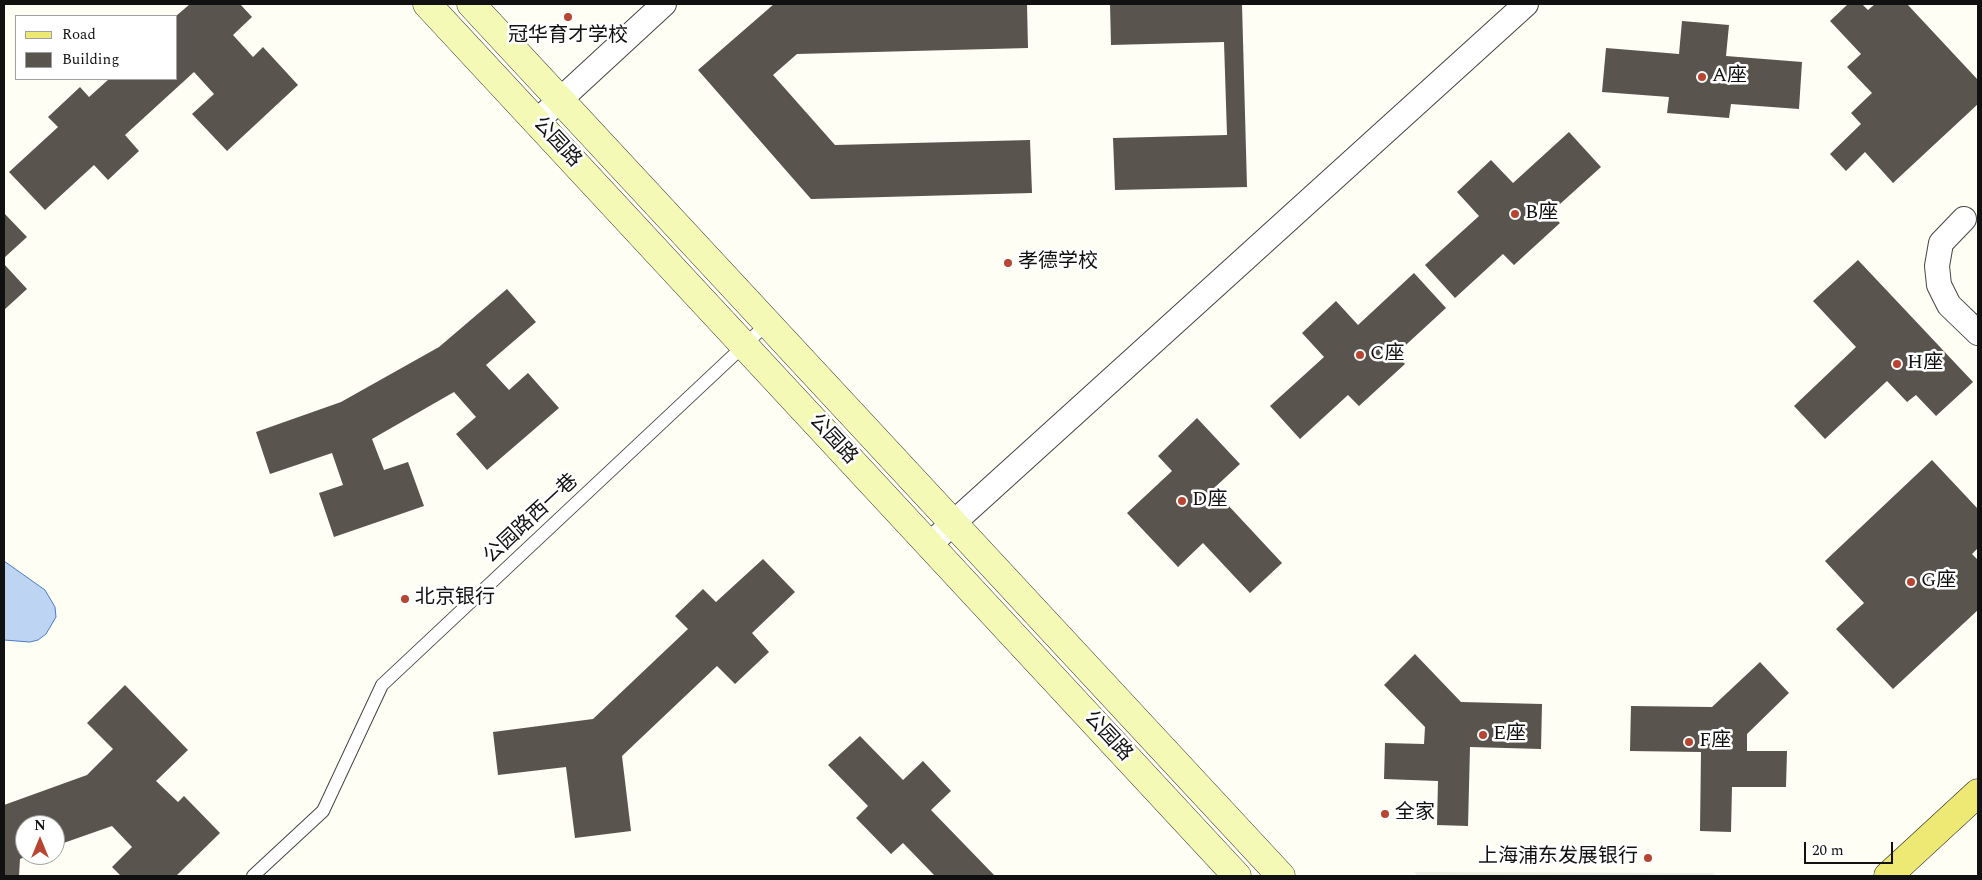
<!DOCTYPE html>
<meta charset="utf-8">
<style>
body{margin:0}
#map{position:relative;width:1982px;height:880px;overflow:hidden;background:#fefef5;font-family:Spectral,serif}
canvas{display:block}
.frame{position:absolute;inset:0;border:5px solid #111;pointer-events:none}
.legend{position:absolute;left:15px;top:15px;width:162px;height:65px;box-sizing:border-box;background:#fff;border:1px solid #a0a0a0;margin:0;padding:6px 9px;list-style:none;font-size:15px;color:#111}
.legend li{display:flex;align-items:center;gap:10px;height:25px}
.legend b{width:25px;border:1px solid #a0a0a0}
.north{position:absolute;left:15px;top:815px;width:50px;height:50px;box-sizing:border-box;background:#fff;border:1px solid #a0a0a0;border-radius:50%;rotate:0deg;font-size:14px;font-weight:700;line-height:20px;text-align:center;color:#111}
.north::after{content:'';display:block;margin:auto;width:18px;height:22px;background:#b84531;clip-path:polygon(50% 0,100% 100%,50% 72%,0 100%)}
.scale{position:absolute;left:1804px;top:842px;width:89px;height:22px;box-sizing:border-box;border:2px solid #111;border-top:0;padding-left:6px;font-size:15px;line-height:18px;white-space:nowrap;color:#111;-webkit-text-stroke:4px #fff;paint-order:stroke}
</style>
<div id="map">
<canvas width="1982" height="880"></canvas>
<div class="frame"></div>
<ul class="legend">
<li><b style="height:6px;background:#eee875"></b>Road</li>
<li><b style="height:14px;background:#59544e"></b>Building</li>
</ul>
<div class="north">N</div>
<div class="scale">20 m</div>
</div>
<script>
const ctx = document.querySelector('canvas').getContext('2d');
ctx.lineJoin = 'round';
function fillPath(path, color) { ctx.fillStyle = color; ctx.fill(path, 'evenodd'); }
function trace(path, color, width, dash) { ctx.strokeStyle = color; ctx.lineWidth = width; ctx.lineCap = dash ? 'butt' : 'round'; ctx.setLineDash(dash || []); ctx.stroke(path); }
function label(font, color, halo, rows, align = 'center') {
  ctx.font = font + ' Spectral,"Noto Sans SC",serif'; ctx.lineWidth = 5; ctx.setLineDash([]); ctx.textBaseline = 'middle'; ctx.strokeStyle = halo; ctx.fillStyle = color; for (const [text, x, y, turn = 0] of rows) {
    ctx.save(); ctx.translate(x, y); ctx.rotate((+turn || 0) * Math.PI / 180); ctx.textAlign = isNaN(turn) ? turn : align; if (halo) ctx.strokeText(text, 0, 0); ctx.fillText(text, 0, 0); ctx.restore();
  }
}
fillPath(new Path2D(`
 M1414 872 1715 873 1711 876H1418Z`), '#f0efe3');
const water = new Path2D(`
 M4 561 45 590 55 607 56 617 46 634 38 640 30 642 4 640Z`);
fillPath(water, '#bdd4f2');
trace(water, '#497cc4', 1);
fillPath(new Path2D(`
 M190 4H240L252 17 233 35 253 57 263 47 298 85 227 151 192 114 214 94 194 72 125 135 139 151 108 180 94 165 45 210 9 172 58 127 48 117 80 87 89 97 109 79H176V16Z
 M774 4H1027L1028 48 797 54 773 75 835 145 1030 140 1032 193 811 199 698 70Z
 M1110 4H1242L1247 187 1115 190 1113 138 1227 135 1224 42 1111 45Z
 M1848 4H1862L1868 10 1875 4H1907L1978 80V104L1893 183 1865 152 1846 171 1830 154 1861 124 1851 113 1872 93 1847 67 1861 54 1830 21Z
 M1682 21 1729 25 1726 56 1802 62 1799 109 1731 104 1729 118 1667 113 1669 97 1602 92 1606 48 1679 54Z
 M1569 132 1601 167 1550 213 1560 223 1514 265 1503 254 1455 298 1425 265 1479 216 1457 192 1491 160 1513 183Z
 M4 213 27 237 4 258Z
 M1858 260 1973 382 1936 416 1916 395 1907 402 1887 381 1825 439 1794 406 1856 347 1813 301Z
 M4 264 27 289 4 310Z
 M1414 273 1446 308 1396 354 1405 364 1359 406 1348 395 1300 439 1270 406 1324 357 1302 333 1336 301 1358 325Z
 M507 289 536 322 486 365 509 390 528 373 559 408 487 470 456 434 476 417 454 392 372 439 384 470 408 462 424 506 334 537 319 493 343 485 332 453 270 474 256 432 341 402 439 347Z
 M1197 418 1240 464 1213 489 1282 563 1250 593 1203 543 1178 567 1127 513 1172 471 1158 456Z
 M1932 460 1978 509V548L1972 554 1978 560V610L1893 689 1836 629 1864 603 1825 561Z
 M763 559 795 592 752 633 769 652 735 684 717 666 622 756 631 831 575 838 566 767 498 775 493 732 593 719 688 629 675 616 703 589 716 602Z
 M1415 654 1461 702 1542 704 1541 749 1470 747 1468 826 1437 825 1438 781 1384 779 1385 743 1424 744 1425 727 1384 685Z
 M1760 662 1789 693 1747 734V751H1787L1786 787H1732L1731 832 1700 831 1701 752 1630 751 1631 706 1712 707Z
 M125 685 188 750 156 781 178 802 184 796 220 833 176 876H121L112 867 132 847 112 826 55 846V825H25V855H29L20 859 19 876H4V805L87 775 113 749 87 723Z
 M860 736 903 780 923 761 951 791 931 810 995 876H935L903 843 891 854 856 818 868 806 828 765Z`), '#59544e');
const service = new Path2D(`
 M253 876 323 811 382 685 768 323`);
const minor = new Path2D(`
 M536 122 664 4
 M1964 219 1941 243 1937 266 1939 285 1949 305 1978 333
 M929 545 1526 4`);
const secondary = new Path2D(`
 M427 4 1237 876
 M471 4 1281 876`);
const primary = new Path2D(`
 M1888 876 1978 793`);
trace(service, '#444', 14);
trace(minor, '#444', 26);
trace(secondary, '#333', 29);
trace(primary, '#222', 29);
trace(service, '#fff', 12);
trace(minor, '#fff', 24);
trace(secondary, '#f4f9b5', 28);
trace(primary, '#eee875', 28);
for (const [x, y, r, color] of [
 [568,17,5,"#b84531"],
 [1702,77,5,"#b84531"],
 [1515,214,5,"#b84531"],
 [1008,263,5,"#b84531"],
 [1360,355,5,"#b84531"],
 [1897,364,5,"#b84531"],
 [1182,501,5,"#b84531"],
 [1911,582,5,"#b84531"],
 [405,599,5,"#b84531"],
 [1483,735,5,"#b84531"],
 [1689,742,5,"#b84531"],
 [1385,814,5,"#b84531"],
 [1648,858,5,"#b84531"]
]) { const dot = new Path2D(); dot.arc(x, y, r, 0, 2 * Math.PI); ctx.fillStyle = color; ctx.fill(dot); trace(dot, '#fff', 2); }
label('20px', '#111', '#fff', [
 ["冠华育才学校",568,37,"center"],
 ["A座",1712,77],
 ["B座",1525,214],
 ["孝德学校",1018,263],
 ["C座",1370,355],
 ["H座",1907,364],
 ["D座",1192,501],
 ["G座",1921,582],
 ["北京银行",415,599],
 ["E座",1493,735],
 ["F座",1699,742],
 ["全家",1395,814],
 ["上海浦东发展银行",1638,858,"right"]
], 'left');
label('20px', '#111', '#fff', [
 ["公园路",556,143,47],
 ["公园路",832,440,47],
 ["公园路西一巷",532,520,-43],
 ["公园路",1107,737,47]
]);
</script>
